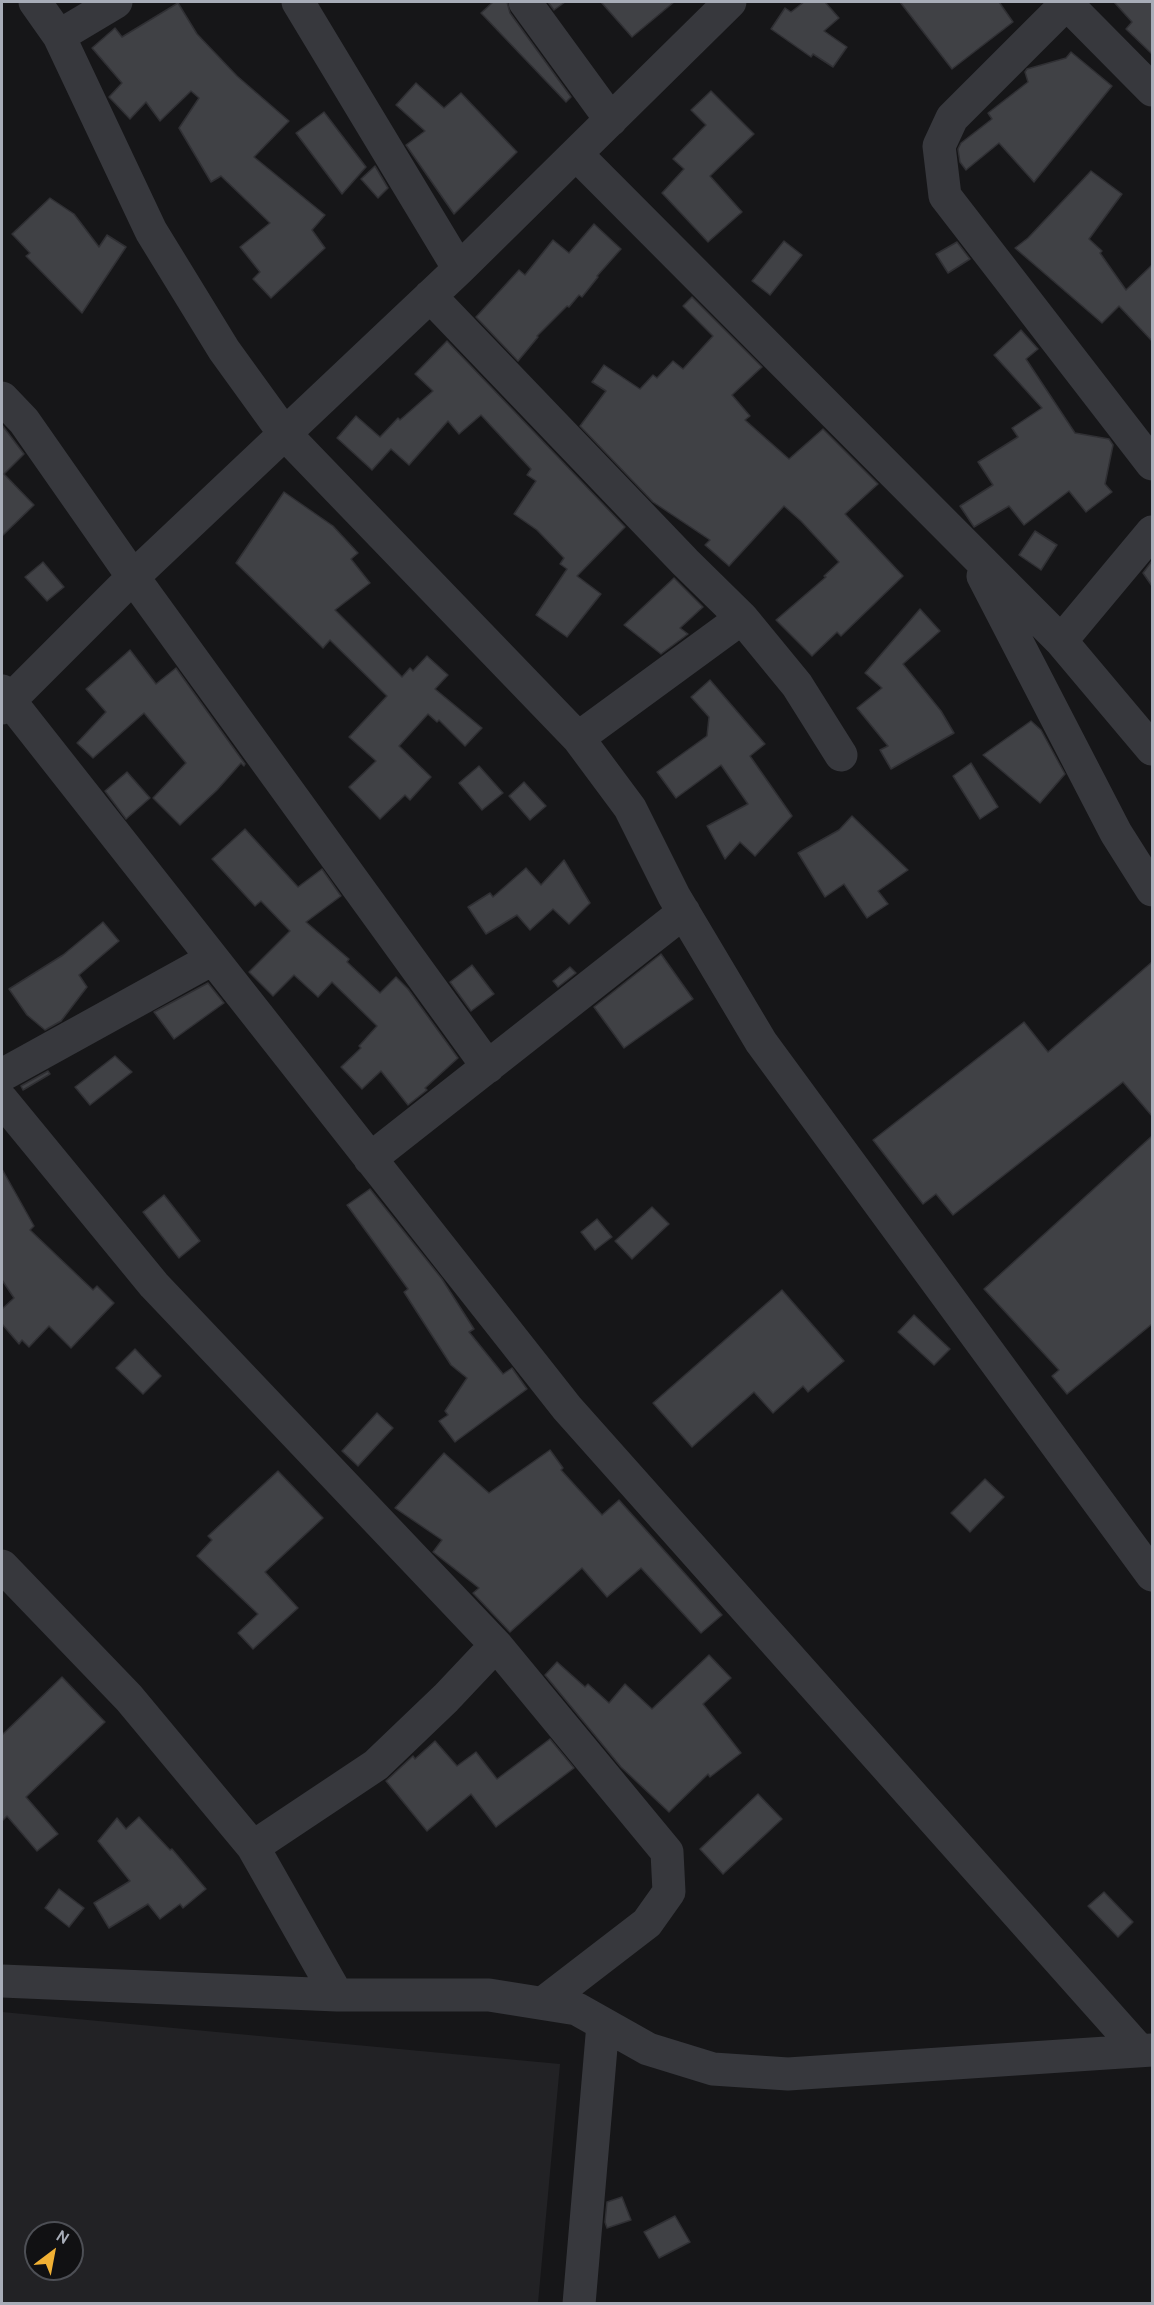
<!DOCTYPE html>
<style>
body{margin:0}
#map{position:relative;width:1154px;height:2305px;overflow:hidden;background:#161618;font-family:Cabin,sans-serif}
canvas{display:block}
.frame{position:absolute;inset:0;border:3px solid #a8adb8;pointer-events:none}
.north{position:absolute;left:24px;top:2221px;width:60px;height:60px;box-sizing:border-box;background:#111113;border:2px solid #4d4f55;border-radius:50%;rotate:32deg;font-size:16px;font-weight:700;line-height:24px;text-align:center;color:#a8adb8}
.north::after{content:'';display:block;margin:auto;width:21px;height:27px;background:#f2b134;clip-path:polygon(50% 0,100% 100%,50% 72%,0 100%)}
</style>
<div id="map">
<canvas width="1154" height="2305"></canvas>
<div class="frame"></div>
<div class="north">N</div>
</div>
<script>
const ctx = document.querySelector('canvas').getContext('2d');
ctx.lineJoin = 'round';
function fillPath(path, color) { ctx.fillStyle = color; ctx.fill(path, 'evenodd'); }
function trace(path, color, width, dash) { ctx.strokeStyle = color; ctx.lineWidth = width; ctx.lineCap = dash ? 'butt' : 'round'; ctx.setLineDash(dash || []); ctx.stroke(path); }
fillPath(new Path2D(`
 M2 2012 560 2064 538 2303H2ZM36 2233H72V2269H36Z`), '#222225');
const building = new Path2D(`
 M493 2H507L510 13 571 97 566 102 481 13Z
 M548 2H565L554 10Z
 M601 2H674L632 37Z
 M804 2H825L839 18 824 31 847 47 833 67 813 54 811 57 771 29 785 8 791 12Z
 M900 2H999L1013 22 952 69Z
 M1114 2H1152V54L1126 29 1132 22Z
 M178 3 197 34 237 76 289 121 254 157 325 215 312 230 325 248 271 298 253 279 260 272 240 247 270 223 221 176 211 182 179 128 199 98 191 91 160 121 146 102 130 119 109 97 122 83 92 48 115 28 122 37Z
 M1071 52 1112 86 1034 182 999 143 966 170 960 162 958 149 961 143 992 119 988 113 1028 82 1025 72 1027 69 1066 58Z
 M416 83 444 108 461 93 517 152 454 214 406 145 425 131 396 105Z
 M711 91 754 134 710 176 742 212 708 242 662 193 684 169 673 159 706 125 691 110Z
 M324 112 366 167 342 194 296 133Z
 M375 166 388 188 378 198 361 179Z
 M1091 171 1122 194 1089 239 1102 251 1100 253 1126 290 1152 265V341L1119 306 1102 323 1015 248 1028 238Z
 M50 198 74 214 99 247 107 235 126 247 82 313 26 256 30 253 12 234Z
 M594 224 621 249 597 276 598 277 582 297 579 295 569 307 567 306 537 336 538 337 518 361 476 317 519 270 525 275 553 240 569 253Z
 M784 241 802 255 770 295 752 281Z
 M957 242 970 259 948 273 936 254Z
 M692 297 762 367 732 395 750 416 745 420 789 459 823 429 878 484 845 514 903 576 841 636 837 632 812 656 776 620 826 577 824 576 839 562 801 521 784 506 729 566 705 545 710 540 653 502 580 426 606 391 592 382 604 365 640 389 653 375 657 378 673 361 683 369 713 336 683 306Z
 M1021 330 1038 349 1026 359 1075 433 1109 439 1113 445 1105 484 1112 492 1086 512 1069 491 1024 525 1009 506 974 527 960 506 993 485 978 462 1018 437 1012 428 1042 408 994 355Z
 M447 341 625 527 577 576 601 594 567 637 536 615 567 569 560 564 564 558 537 530 514 514 536 481 527 475 531 469 481 415 459 434 448 421 409 465 391 449 372 470 337 438 356 416 380 437 398 418 400 420 433 391 415 374Z
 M2 425 24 454 4 474 34 505 2 536Z
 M284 492 333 526 358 553 351 559 370 583 335 610 402 677 410 668 413 671 427 656 448 675 435 689 482 728 465 746 439 720 437 722 428 714 399 746 431 777 410 800 405 795 380 819 349 787 376 761 349 737 387 696 330 640 323 648 236 563Z
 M1035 531 1057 545 1041 570 1019 555Z
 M1152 561V586L1143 573Z
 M43 562 64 587 47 601 25 577Z
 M674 578 703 607 680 628 688 634 661 654 624 625Z
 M920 609 940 631 903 664 941 711 954 733 891 769 880 750 888 746 857 708 882 688 865 673Z
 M130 650 156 684 176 668 245 764 244 766 241 763 217 790 180 825 153 798 186 763 144 713 93 758 77 743 106 712 86 689Z
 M710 680 765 744 750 756 792 816 755 856 740 842 725 859 707 826 748 804 721 765 676 798 657 772 707 736 709 717 691 697Z
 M1031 721 1041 730 1065 774 1040 803 983 755Z
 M971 763 998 807 980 819 953 776Z
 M479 766 503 793 482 810 459 783Z
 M127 772 150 798 126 819 105 791Z
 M524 782 546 806 530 820 509 796Z
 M852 816 908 870 878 891 888 904 867 918 844 884 825 897 798 853 839 830Z
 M245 829 298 887 322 869 341 896 306 922 349 959 347 962 380 993 396 977 408 989 458 1058 425 1088 427 1090 408 1105 381 1071 362 1089 341 1067 361 1048 359 1046 377 1026 332 982 318 997 294 975 273 996 249 972 290 931 261 901 255 906 212 859Z
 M564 860 590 903 569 924 553 909 530 930 517 915 486 934 468 907 490 893 493 897 526 868 541 885Z
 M103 922 119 941 79 975 87 987 61 1021 45 1030 27 1015 9 989 63 955Z
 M661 954 693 999 624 1048 594 1007Z
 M1152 962V1116L1123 1082 953 1215 936 1194 923 1204 873 1140 1024 1022 1048 1052Z
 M472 965 494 994 471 1011 450 982Z
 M570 967 576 973 558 987 553 981Z
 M208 983 224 1003 174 1039 154 1012Z
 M115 1056 132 1072 90 1105 75 1087Z
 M48 1071 50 1074 23 1090 21 1086Z
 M1152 1136V1324L1067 1394 1052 1376 1059 1370 984 1289Z
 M2 1169 34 1226 30 1230 93 1290 97 1286 114 1303 71 1348 49 1326 29 1347 22 1340 19 1344 2 1324V1309L14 1298 2 1280Z
 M370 1189 442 1279 474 1329 469 1332 503 1374 512 1368 527 1389 455 1442 439 1421 448 1415 445 1411 467 1378 451 1365 404 1292 408 1289 347 1205Z
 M164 1195 200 1241 179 1258 143 1212Z
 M652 1207 669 1224 632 1259 615 1241Z
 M597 1219 612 1237 595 1250 581 1232Z
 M782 1290 844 1361 808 1392 803 1386 773 1413 754 1392 692 1447 653 1403Z
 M914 1315 950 1349 934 1365 898 1332Z
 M135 1349 161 1376 143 1394 116 1368Z
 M377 1413 393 1428 358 1466 342 1451Z
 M550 1450 563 1468 561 1470 602 1515 619 1500 722 1615 701 1633 641 1568 607 1597 582 1568 510 1632 473 1593 479 1588 433 1552 442 1540 395 1508 444 1453 489 1493Z
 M278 1471 323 1518 265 1572 298 1608 253 1649 238 1633 258 1614 197 1556 212 1540 208 1536Z
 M985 1479 1004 1497 970 1532 951 1513Z
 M709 1655 731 1678 703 1704 741 1753 710 1777 708 1774 669 1812 621 1767 545 1675 557 1662 585 1687 588 1684 609 1703 625 1684 652 1709Z
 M62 1677 105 1722 26 1797 58 1834 37 1851 7 1816 2 1821V1735Z
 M550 1739 574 1768 496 1827 471 1794 427 1831 386 1781 413 1756 415 1759 435 1741 457 1766 476 1752 497 1779Z
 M758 1794 782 1819 723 1874 700 1849Z
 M139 1817 170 1850 172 1849 206 1889 183 1908 180 1904 160 1919 148 1904 109 1928 94 1903 130 1881 98 1841 117 1818 126 1829Z
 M59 1889 84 1908 69 1927 45 1908Z
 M1104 1892 1133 1922 1118 1937 1088 1906Z
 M622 2197 631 2220 607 2228 605 2222 607 2202Z
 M675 2216 690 2242 659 2258 644 2232Z`);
fillPath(building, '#404145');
trace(building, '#303034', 1.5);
trace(new Path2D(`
 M35 2 59 36 151 231 224 350 284 433 578 738 630 808 674 896 761 1042 1152 1575
 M298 2 459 269
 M525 2 611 120
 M1065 2 1152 90
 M1067 3 952 118 939 146 945 196 1152 464
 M59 36 116 2
 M576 154 1061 641 1152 749
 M430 296 685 562 742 618 797 685 841 755
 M2 398 24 421 133 577 488 1067
 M983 576 1116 833 1152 890
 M1061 641 1152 532
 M2 691 567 1408 1139 2050
 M2 708 133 577 459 269 730 2
 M578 738 742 618
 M2 1075 212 959
 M2 1100 154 1285 496 1645 667 1852 669 1892 647 1923 543 2003
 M370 1159 684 912
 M2 1566 129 1698 253 1847 337 1995
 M253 1847 376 1765 446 1698 496 1645
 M2 1981 337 1995H489L577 2009 648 2049 713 2069 788 2074 1152 2050
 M579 2304 603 2024`), '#37383d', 33);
</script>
